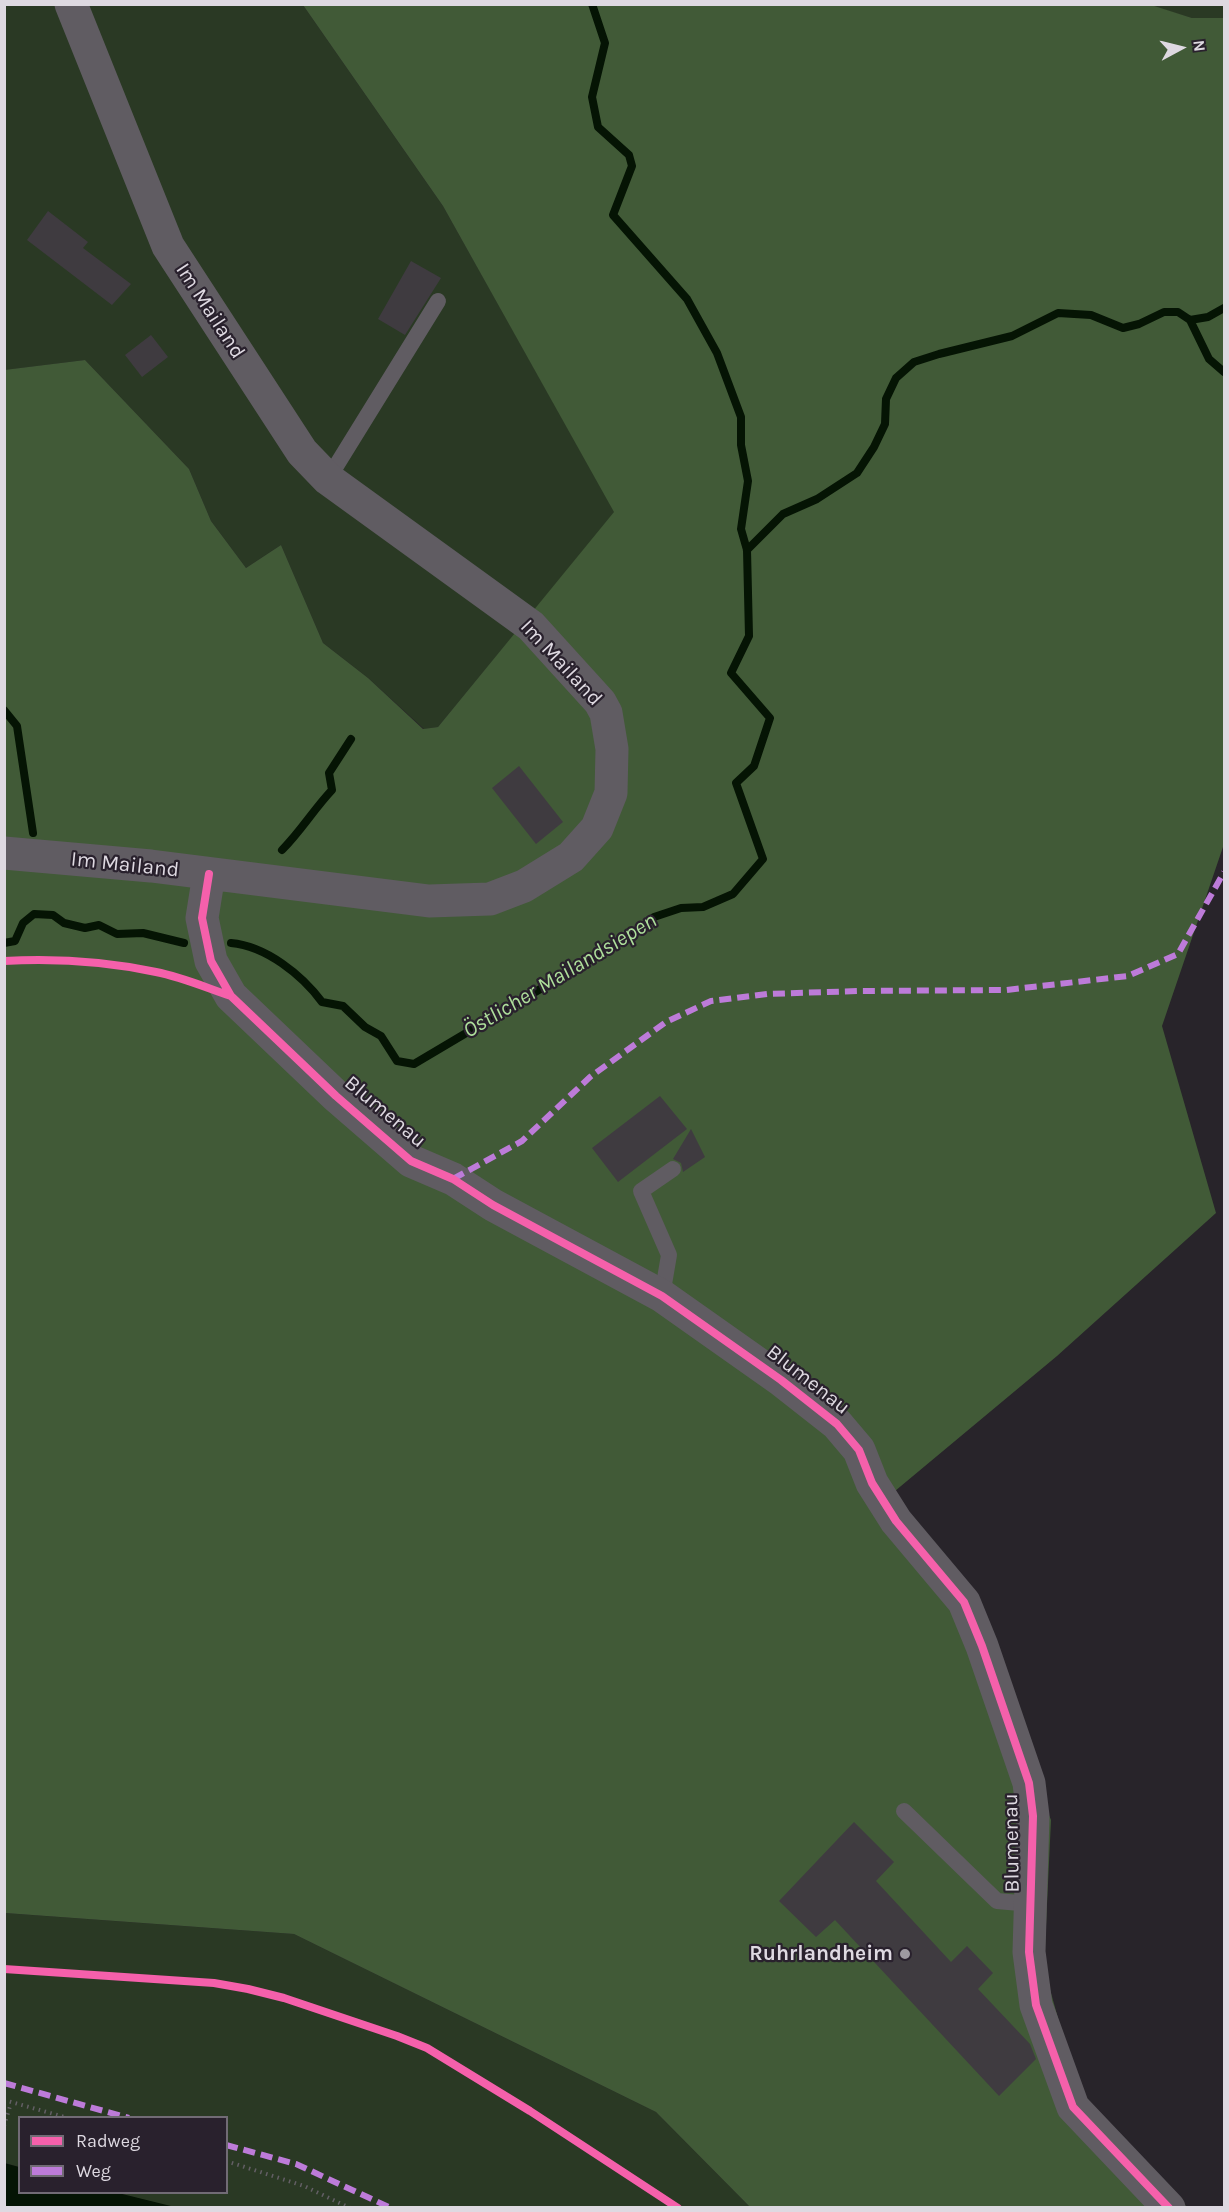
<!DOCTYPE html>
<meta charset="utf-8">
<style>
body{margin:0}
#map{position:relative;width:1229px;height:2212px;overflow:hidden;background:#28242a;font-family:Karla,sans-serif}
canvas{display:block}
.frame{position:absolute;inset:0;border:6px solid #ded9e1;pointer-events:none}
.legend{position:absolute;left:18px;top:2116px;width:210px;height:78px;box-sizing:border-box;background:#29212d;border:2px solid #716b75;margin:0;padding:8px 10px;list-style:none;font-size:18px;color:#ded9e1}
.legend li{display:flex;align-items:center;gap:12px;height:30px}
.legend b{width:30px;border:2px solid #716b75}
.north{position:absolute;left:1151px;top:18px;width:60px;height:60px;-webkit-text-stroke:4px #29212d;paint-order:stroke;rotate:83deg;font-size:16px;font-weight:700;line-height:24px;text-align:center;color:#ded9e1}
.north::after{content:'';display:block;margin:auto;width:21px;height:27px;background:#ded9e1;clip-path:polygon(50% 0,100% 100%,50% 72%,0 100%)}
</style>
<div id="map">
<canvas width="1229" height="2212"></canvas>
<div class="frame"></div>
<ul class="legend">
<li><b style="height:8px;background:#f560ab"></b>Radweg</li>
<li><b style="height:8px;background:#bd7bd9"></b>Weg</li>
</ul>
<div class="north">N</div>
</div>
<script>
const ctx = document.querySelector('canvas').getContext('2d');
ctx.lineJoin = 'round';
function fillPath(path, color) { ctx.fillStyle = color; ctx.fill(path, 'evenodd'); }
function trace(path, color, width, dash) { ctx.strokeStyle = color; ctx.lineWidth = width; ctx.lineCap = dash ? 'butt' : 'round'; ctx.setLineDash(dash || []); ctx.stroke(path); }
function label(font, color, halo, rows, align = 'center') {
  ctx.font = font + ' Karla,sans-serif'; ctx.lineWidth = 4.5; ctx.setLineDash([]); ctx.textBaseline = 'middle'; ctx.strokeStyle = halo; ctx.fillStyle = color; for (const [text, x, y, turn = 0] of rows) {
    ctx.save(); ctx.translate(x, y); ctx.rotate((+turn || 0) * Math.PI / 180); ctx.textAlign = isNaN(turn) ? turn : align; if (halo) ctx.strokeText(text, 0, 0); ctx.fillText(text, 0, 0); ctx.restore();
  }
}
fillPath(new Path2D(`
 M4 5H303L443 206 615 512 438 727 424 729 368 678 323 643 281 545 246 568 211 521 189 469 85 360 5 370Z
 M1148 5H1224V18H1192Z
 M4 1913 294 1934 656 2112 750 2207 175 2208 118 2193 226 2192V2118H20L19 2167 5 2163Z`), '#2a3924');
fillPath(new Path2D(`
 M1148 4 1192 18H1224V844L1162 1026 1216 1213 1057 1356 895 1491 964 1602 1051 1820 1044 1968 1080 2097 1187 2207H750L656 2112 294 1934 5 1913 4 370 85 360 189 469 211 521 246 568 281 545 323 643 368 678 423 729 438 727 614 512 443 206 303 5Z`), '#415a37');
fillPath(new Path2D(`
 M4 2163 19 2167 20 2192 118 2193 175 2207H5Z`), '#051404');
trace(new Path2D(`
 M1190 320 1208 317 1224 308
 M747 550 783 514 817 499 857 473 874 447 885 424 886 399 896 378 914 362 939 354 1012 336 1058 313 1091 315 1123 328 1139 324 1164 312H1178L1190 320 1209 359 1224 372
 M4 710 17 726 33 833
 M282 850C301 831 314 809 332 790L329 773 351 739
 M4 943 15 941 23 923 34 914 53 915 64 923 85 928 99 925 117 934 143 933 184 943
 M231 943C266 946 302 975 322 1002L343 1006 365 1027 381 1036 397 1061 414 1064 633 934 654 917 681 908 703 907 733 894 763 859 736 783 754 766 770 718 731 673 749 636 747 550 741 529 748 481 741 445V417L717 353 687 299 613 215 632 166 629 155 598 127 592 97 605 43 592 4`), '#051404', 8);
fillPath(new Path2D(`
 M48 211 88 242 83 248 131 284 112 305 27 240Z
 M411 261 441 278 405 335 378 319Z
 M151 335 168 357 142 377 125 355Z
 M519 766 563 822 536 844 492 788Z
 M660 1096 687 1129 618 1182 592 1148Z
 M691 1129 705 1157 683 1172 681 1163 673 1159Z
 M854 1822 894 1862 876 1881 951 1962 967 1946 993 1973 978 1989 1030 2044 1036 2059 999 2096 835 1920 816 1937 779 1901Z`), '#3f3b40');
trace(new Path2D(`
 M4 2100 68 2118
 M4 2126 11 2103
 M226 2161 304 2186 350 2208`), '#635f65', 4, [1.5, 4.5]);
trace(new Path2D(`
 M328 479 438 301
 M662 1296 669 1255 641 1191 673 1169
 M904 1811 997 1901 1031 1904`), '#605c62', 16);
trace(new Path2D(`
 M4 853 151 866 429 901 490 899 524 886 571 857 597 828 611 793 612 749 606 713 600 702 531 626 328 479 302 452 168 246 71 4
 M209 874 202 918 211 961 231 996 336 1096 411 1161 453 1179 493 1205 662 1296 781 1380 837 1424 859 1450 872 1483 896 1521 964 1602 982 1646 1029 1783 1033 1816 1029 1952 1036 2005 1073 2107 1169 2208`), '#605c62', 33);
trace(new Path2D(`
 M453 1179 522 1141 590 1077 666 1022 711 1001 767 994 858 991 1006 990 1128 976 1178 954 1224 872
 M4 2083 129 2118
 M226 2145 296 2164 391 2208`), '#bd7bd9', 6, [12, 6]);
trace(new Path2D(`
 M209 874 202 918 211 961 231 996 336 1096 411 1161 453 1179 493 1205 662 1296 781 1380 837 1424 859 1450 872 1483 896 1521 964 1602 982 1646 1029 1783 1033 1816 1029 1952 1036 2005 1073 2107 1169 2208
 M4 961C58 958 104 961 156 972 182 977 207 988 231 996
 M4 1969 214 1983 248 1989 284 1998 397 2036 427 2048 530 2111 678 2208`), '#f560ab', 8);
for (const [x, y, r, color] of [
 [905,1954,6,"#9e9aa1"]
]) { const dot = new Path2D(); dot.arc(x, y, r, 0, 2 * Math.PI); ctx.fillStyle = color; ctx.fill(dot); trace(dot, '#29212d', 2); }
label('21px', '#ded9e1', '#29212d', [
 ["Im Mailand",210,311,57],
 ["Im Mailand",561,663,47],
 ["Im Mailand",125,865,6],
 ["Blumenau",385,1112,40],
 ["Blumenau",808,1380,38],
 ["Blumenau",1012,1843,-91]
]);
label('bold 21px', '#ded9e1', '#29212d', [
 ["Ruhrlandheim",893,1954]
], 'right');
label('italic 22px', '#aedf9b', '#29212d', [
 ["Östlicher Mailandsiepen",560,976,-31]
]);
</script>
